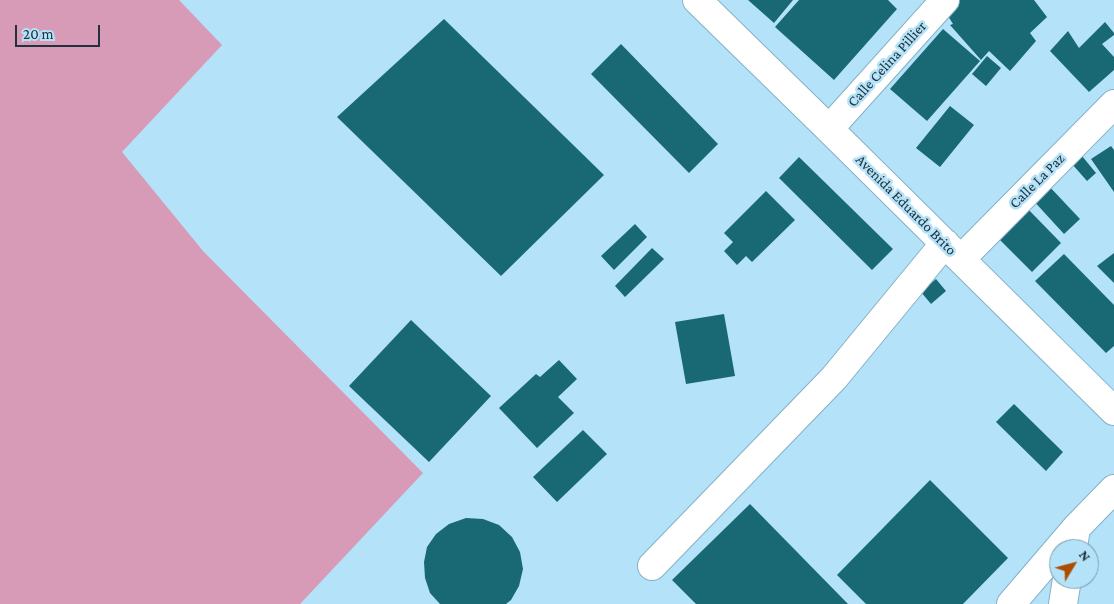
<!DOCTYPE html>
<style>
body{margin:0}
#map{position:relative;width:1114px;height:604px;overflow:hidden;background:#b4e2f8;font-family:"Crimson Pro",serif}
canvas{display:block}
.north{position:absolute;left:1049px;top:539px;width:50px;height:50px;box-sizing:border-box;background:#b4e2f8;border:1px solid #799cac;border-radius:50%;rotate:53deg;font-size:14px;font-weight:700;line-height:20px;text-align:center;color:#20323b}
.north::after{content:'';display:block;margin:auto;width:18px;height:22px;background:#ad4d01;clip-path:polygon(50% 0,100% 100%,50% 72%,0 100%)}
.scale{position:absolute;left:15px;top:25px;width:85px;height:22px;box-sizing:border-box;border:2px solid #20323b;border-top:0;padding-left:6px;font-size:15px;line-height:18px;white-space:nowrap;color:#20323b;-webkit-text-stroke:4px #b4e2f8;paint-order:stroke}
</style>
<div id="map">
<canvas width="1114" height="604"></canvas>
<div class="north">N</div>
<div class="scale">20 m</div>
</div>
<script>
const ctx = document.querySelector('canvas').getContext('2d');
ctx.lineJoin = 'round';
function fillPath(path, color) { ctx.fillStyle = color; ctx.fill(path, 'evenodd'); }
function trace(path, color, width, dash) { ctx.strokeStyle = color; ctx.lineWidth = width; ctx.lineCap = dash ? 'butt' : 'round'; ctx.setLineDash(dash || []); ctx.stroke(path); }
function label(font, color, halo, rows, align = 'center') {
  ctx.font = font + ' "Crimson Pro",serif'; ctx.lineWidth = 5; ctx.setLineDash([]); ctx.textBaseline = 'middle'; ctx.strokeStyle = halo; ctx.fillStyle = color; for (const [text, x, y, turn = 0] of rows) {
    ctx.save(); ctx.translate(x, y); ctx.rotate((+turn || 0) * Math.PI / 180); ctx.textAlign = isNaN(turn) ? turn : align; if (halo) ctx.strokeText(text, 0, 0); ctx.fillText(text, 0, 0); ctx.restore();
  }
}
fillPath(new Path2D(`
 M0 0H179L222 45 122 152 203 251 423 473 300 604H0Z`), '#d79ab7');
fillPath(new Path2D(`
 M748 0H793L774 23Z
 M799 0H888L897 9 834 80 775 27Z
 M954 0H1034L1047 17 1030 33 1036 41 1010 71 989 51 981 60 950 25 953 24 948 16 959 6Z
 M444 19 604 175 501 276 337 117Z
 M1105 22 1114 33V35L1102 44 1114 57V70L1089 92 1050 51 1068 31 1079 48Z
 M943 29 980 61 927 121 890 89Z
 M621 44 718 144 689 173 591 74Z
 M987 56 1001 68 986 86 972 74Z
 M950 106 974 125 940 167 916 148Z
 M1111 146 1114 150V192L1091 159Z
 M1082 156 1096 173 1087 181 1072 164Z
 M799 157 893 249 872 270 779 178Z
 M1047 184 1080 219 1064 234 1031 198Z
 M766 191 795 220 752 262 746 256 737 265 724 251 733 242 724 233Z
 M1026 207 1061 243 1032 272 996 236Z
 M635 224 647 237 614 270 601 256Z
 M652 248 664 259 625 297 615 286Z
 M1114 253V283L1097 266Z
 M1064 254 1114 305V346L1106 353 1035 281Z
 M936 279 946 291 931 304 921 292Z
 M724 314 735 376 686 384 675 322Z
 M411 320 491 396 429 462 349 386Z
 M559 360 577 379 558 397 574 413 537 448 499 408 536 374 540 377Z
 M1014 404 1063 452 1046 471 996 422Z
 M583 430 607 454 557 502 533 477Z
 M930 480 1008 558 963 604H866L837 575Z
 M750 504 848 604H696L672 580Z
 M466 518 483 519 499 525 512 537 520 552 523 569 519 586 511 600 506 604H440L430 593 425 578 424 562 427 547 436 534 449 524Z`), '#196974');
const minor = new Path2D(`
 M697 0 829 129 1114 411
 M829 129 945 0
 M961 259 1114 104
 M1073 547 1076 528 1114 489
 M652 566 834 378 945 243
 M1011 604 1076 528
 M1063 604 1067 579`);
trace(minor, '#84b1c6', 30);
trace(minor, '#fff', 28);
label('15px', '#20323b', '#b4e2f8', [
 ["Calle Celina Pillier",887,64,-48],
 ["Calle La Paz",1037,181,-45],
 ["Avenida Eduardo Brito",906,205,45]
]);
</script>
